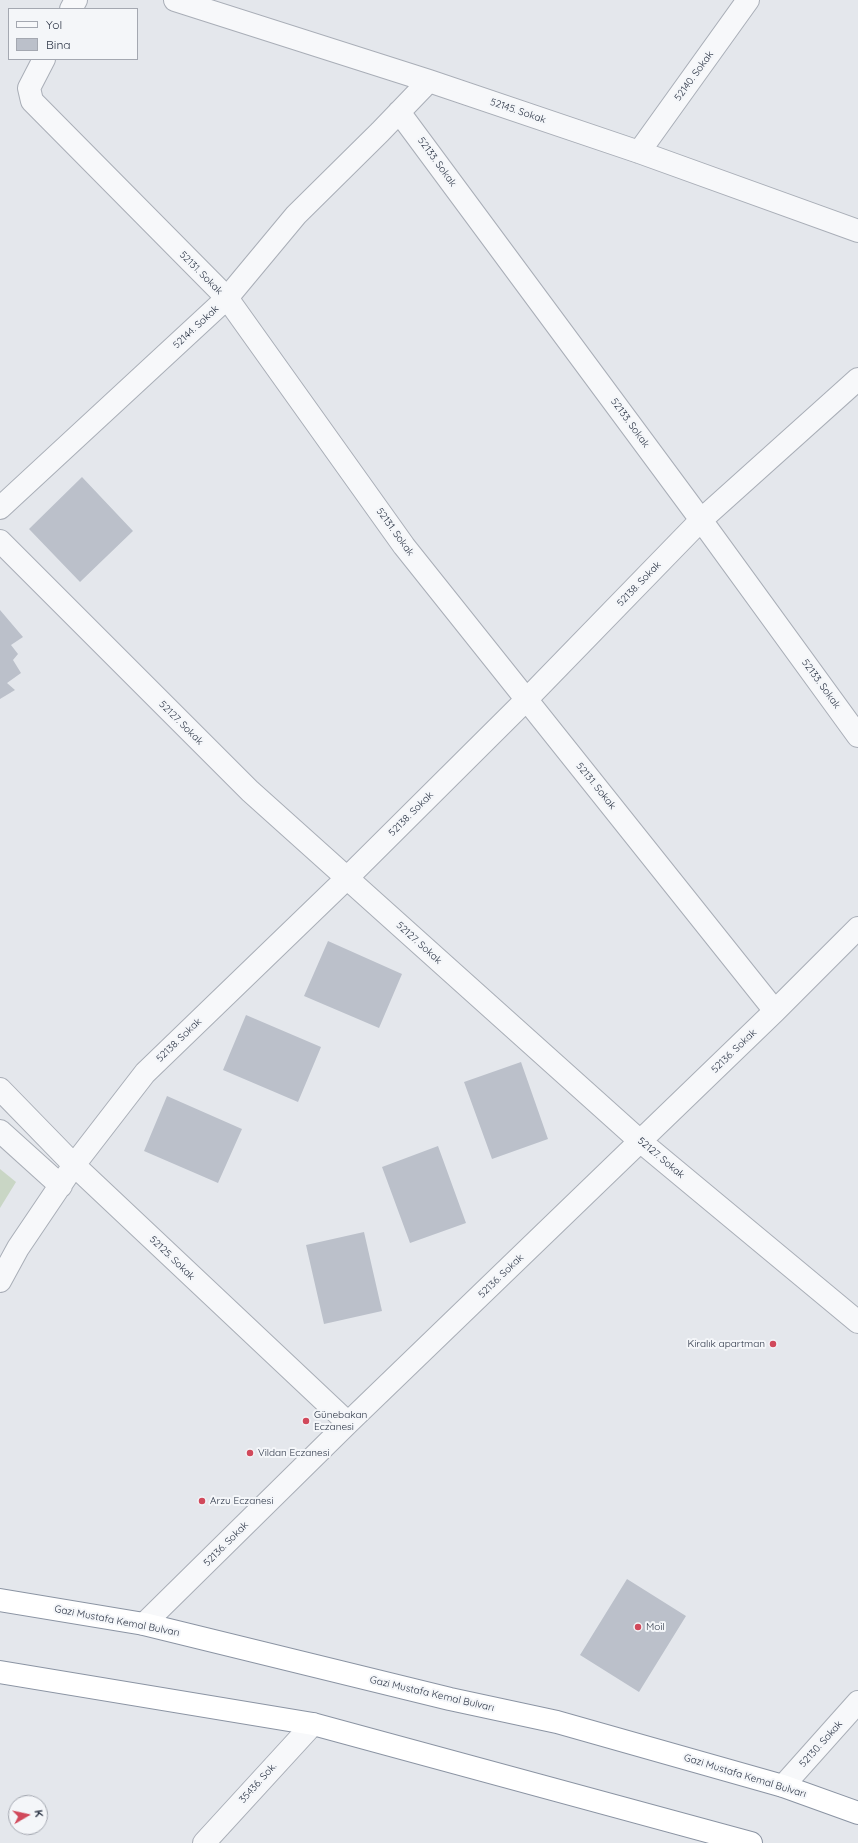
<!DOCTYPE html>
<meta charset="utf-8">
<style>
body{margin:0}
#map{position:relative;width:858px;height:1843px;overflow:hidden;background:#e4e7ec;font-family:Quicksand,sans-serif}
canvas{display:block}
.legend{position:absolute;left:8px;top:8px;width:130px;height:52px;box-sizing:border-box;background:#f4f6f9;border:1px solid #a4a8b1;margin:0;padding:5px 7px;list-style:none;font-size:12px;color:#2b3445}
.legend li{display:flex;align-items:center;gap:8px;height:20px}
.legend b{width:20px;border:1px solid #a4a8b1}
.north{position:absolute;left:8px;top:1795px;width:40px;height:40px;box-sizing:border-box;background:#f4f6f9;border:1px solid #a4a8b1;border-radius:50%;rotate:81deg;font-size:11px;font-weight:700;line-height:16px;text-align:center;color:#2b3445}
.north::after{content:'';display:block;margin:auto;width:14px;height:18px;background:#d1495b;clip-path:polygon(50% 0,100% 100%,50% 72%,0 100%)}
</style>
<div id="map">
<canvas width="858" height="1843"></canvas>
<ul class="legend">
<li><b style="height:5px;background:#f7f8fa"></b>Yol</li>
<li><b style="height:11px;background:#bbc0ca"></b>Bina</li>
</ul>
<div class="north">K</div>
</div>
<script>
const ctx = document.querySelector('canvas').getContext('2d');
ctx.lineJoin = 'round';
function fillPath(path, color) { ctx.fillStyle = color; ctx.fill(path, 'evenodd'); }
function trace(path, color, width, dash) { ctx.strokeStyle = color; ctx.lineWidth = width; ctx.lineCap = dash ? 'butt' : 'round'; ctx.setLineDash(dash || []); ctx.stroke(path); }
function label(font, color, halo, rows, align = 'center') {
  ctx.font = font + ' Quicksand,sans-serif'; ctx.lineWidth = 4; ctx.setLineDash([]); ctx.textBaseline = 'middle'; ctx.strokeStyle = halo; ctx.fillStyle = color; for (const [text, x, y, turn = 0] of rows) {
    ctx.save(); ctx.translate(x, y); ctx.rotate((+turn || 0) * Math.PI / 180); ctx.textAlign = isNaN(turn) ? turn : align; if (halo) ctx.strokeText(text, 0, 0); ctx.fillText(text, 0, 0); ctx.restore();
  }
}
fillPath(new Path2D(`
 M0 1169 16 1182 0 1208Z`), '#c9d6c5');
fillPath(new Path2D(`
 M82 477 133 531 80 582 29 529Z
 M0 610 23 637 11 645 18 654 13 660 21 673 7 683 15 690 0 699Z
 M328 941 402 974 379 1028 304 996Z
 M246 1015 321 1047 298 1102 223 1070Z
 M521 1062 548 1139 492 1159 464 1082Z
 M167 1096 242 1129 218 1183 144 1151Z
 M438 1146 466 1223 410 1243 382 1167Z
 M364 1232 382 1311 324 1324 306 1245Z
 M627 1579 686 1616 639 1692 580 1655Z`), '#bbc0ca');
const minor = new Path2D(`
 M175 0 429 81 639 152 858 231
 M71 9 76 0
 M44 59 29 88 32 101 227 298 404 546 775 1011
 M399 112 701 520 858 736
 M639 152 748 0
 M0 508 227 298 296 215 380 132 429 81
 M0 541 250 791 640 1141 858 1322
 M0 1089 74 1165 348 1423
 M0 1131 61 1186
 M0 1281 18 1248 74 1165 145 1073 347 878 527 699 701 520 858 379
 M144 1624 348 1423 775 1011 858 928
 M783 1786 858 1702
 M204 1843 313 1724`);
const highway = new Path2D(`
 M0 1600 144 1624 450 1699 557 1722 783 1786 858 1813
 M0 1672 313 1724 751 1843`);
trace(minor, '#a9aeb7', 24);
trace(highway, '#8b94a3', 24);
trace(minor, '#f7f8fa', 22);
trace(highway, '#fff', 22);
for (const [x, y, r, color] of [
 [773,1344,4,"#d1495b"],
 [306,1421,4,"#d1495b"],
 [250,1453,4,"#d1495b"],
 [202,1501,4,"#d1495b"],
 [638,1627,4,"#d1495b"]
]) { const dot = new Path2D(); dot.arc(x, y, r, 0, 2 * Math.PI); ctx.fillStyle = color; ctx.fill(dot); trace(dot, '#f4f6f9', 1.5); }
label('10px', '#2b3445', '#f4f6f9', [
 ["52140. Sokak",694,76,-54],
 ["52145. Sokak",518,111,19],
 ["52133. Sokak",437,162,54],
 ["52131. Sokak",201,273,45],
 ["52144. Sokak",196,327,-43],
 ["52133. Sokak",630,423,54],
 ["52131. Sokak",395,532,54],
 ["52138. Sokak",639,584,-46],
 ["52133. Sokak",821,684,54],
 ["52127. Sokak",181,723,45],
 ["52131. Sokak",596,786,51],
 ["52138. Sokak",411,814,-45],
 ["52127. Sokak",419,943,42],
 ["52138. Sokak",179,1040,-44],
 ["52136. Sokak",734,1051,-44],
 ["52127. Sokak",661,1158,40],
 ["52125. Sokak",172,1258,44],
 ["52136. Sokak",501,1276,-44],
 ["52136. Sokak",226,1544,-45],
 ["Gazi Mustafa Kemal Bulvarı",117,1621,11],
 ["Gazi Mustafa Kemal Bulvarı",432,1694,13],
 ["52130. Sokak",821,1744,-48],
 ["Gazi Mustafa Kemal Bulvarı",745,1776,17],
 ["35436. Sok.",258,1783,-48]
]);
label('10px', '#2b3445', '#f4f6f9', [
 ["Kiralık apartman",765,1344,"right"],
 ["Günebakan",314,1415],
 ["Eczanesi",314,1427],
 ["Vildan Eczanesi",258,1453],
 ["Arzu Eczanesi",210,1501],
 ["Moil",646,1627]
], 'left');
</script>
